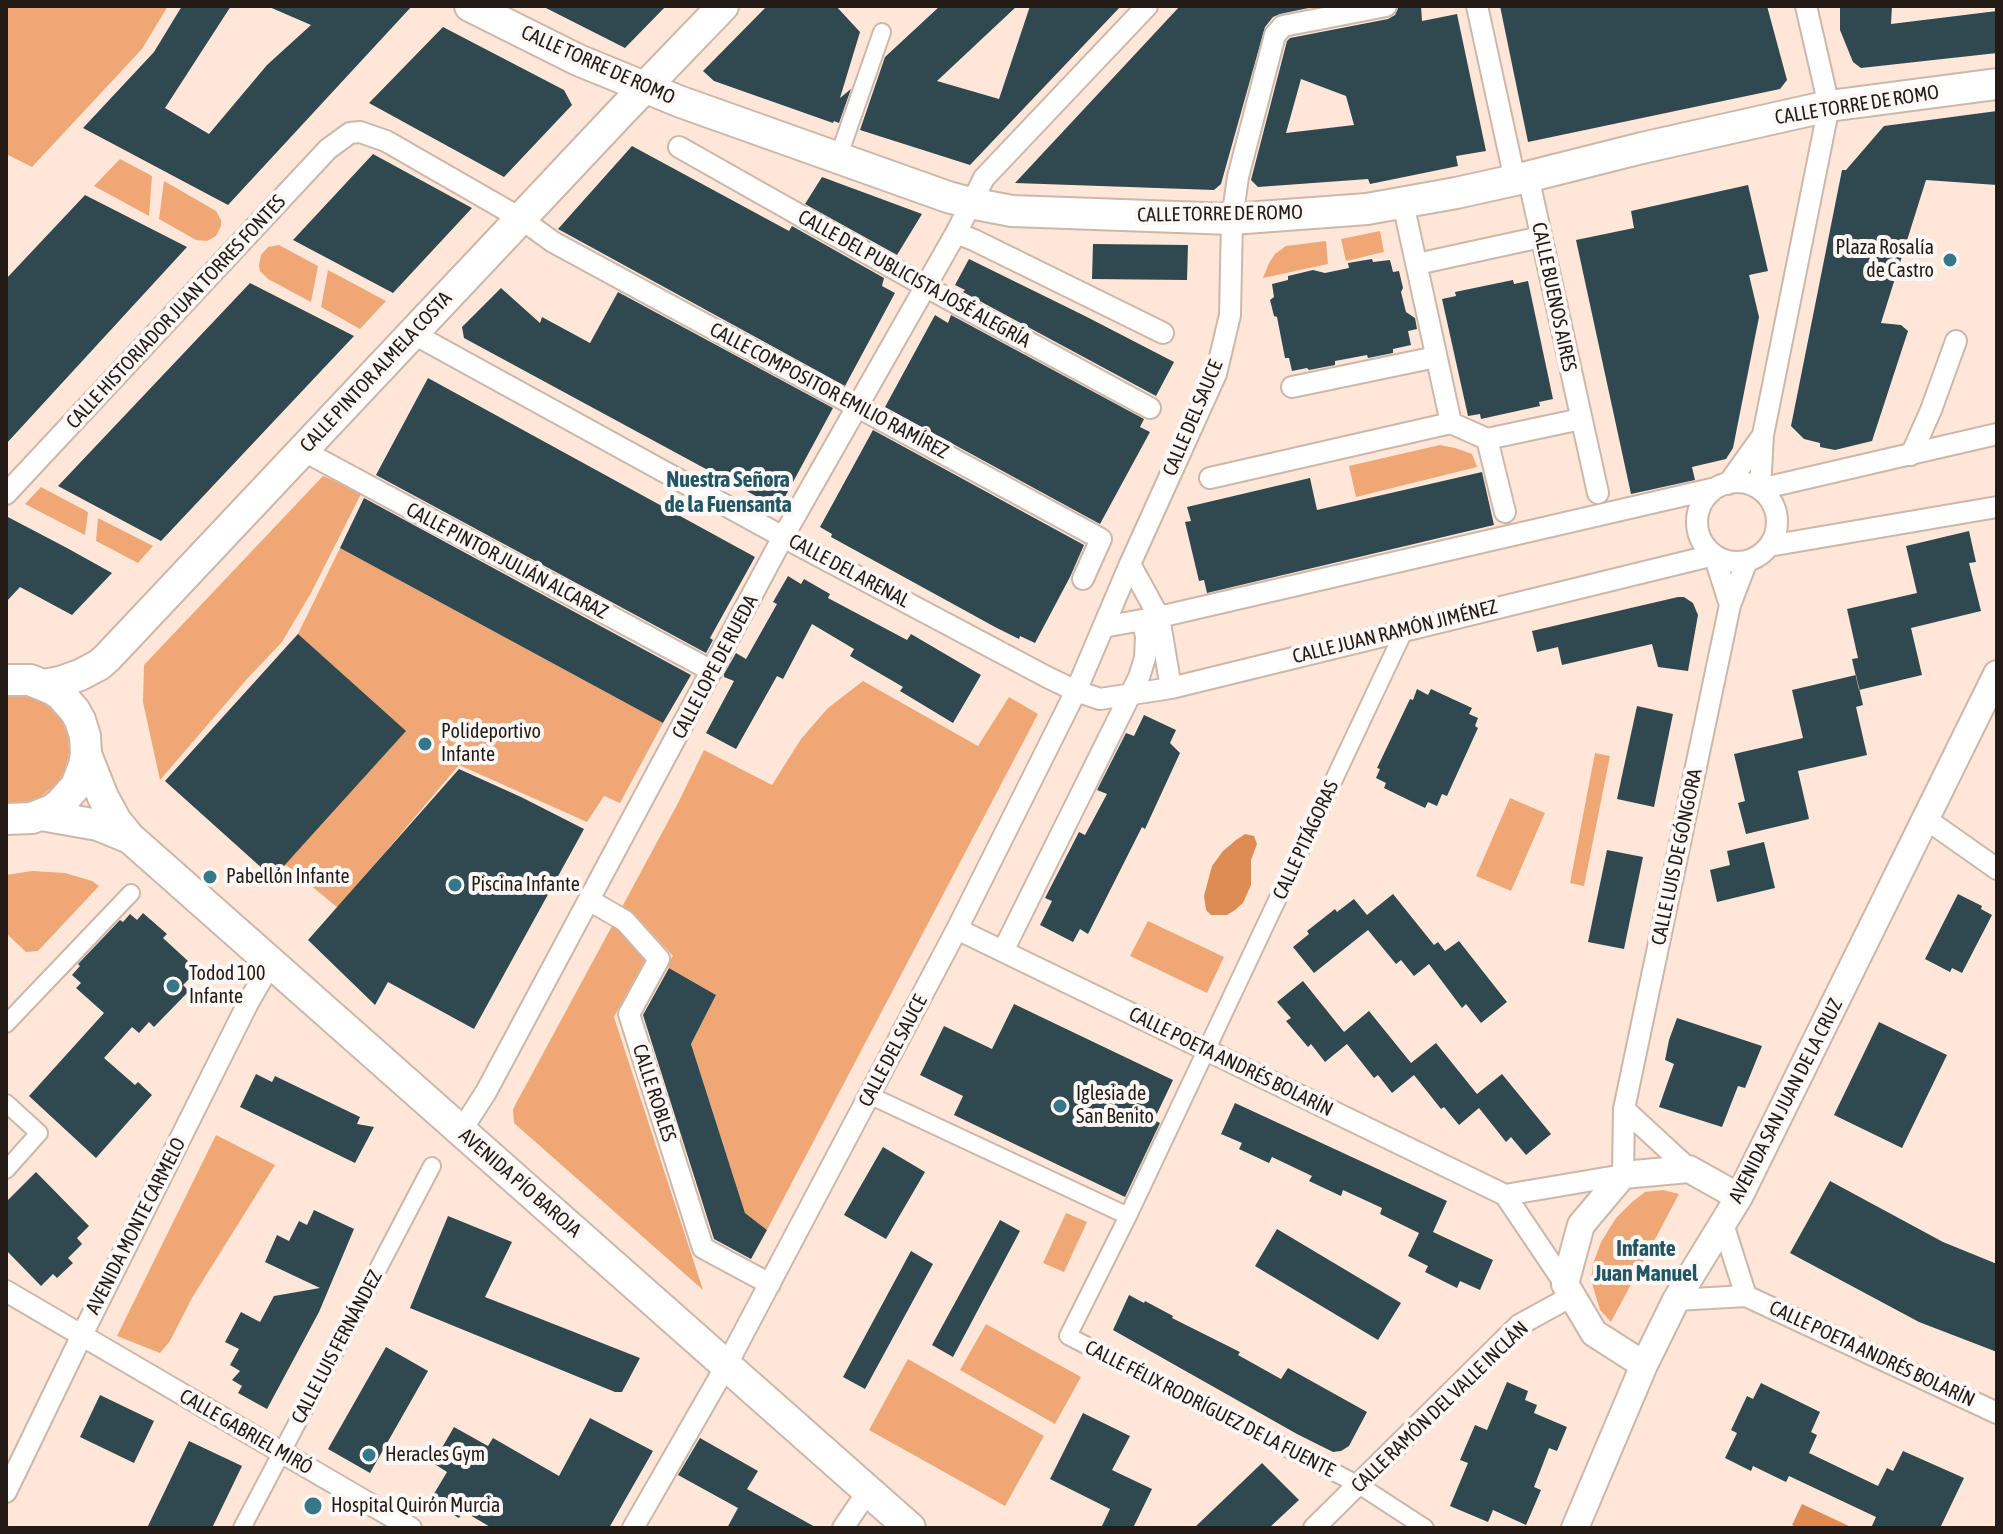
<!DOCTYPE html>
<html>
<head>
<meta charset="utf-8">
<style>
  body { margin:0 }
  #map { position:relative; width:2003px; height:1534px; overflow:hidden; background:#fee7d9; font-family:"Asap Condensed",sans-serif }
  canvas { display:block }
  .frame { position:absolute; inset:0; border:8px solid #231b16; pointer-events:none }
</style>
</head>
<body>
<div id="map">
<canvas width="2003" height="1534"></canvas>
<div class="frame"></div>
</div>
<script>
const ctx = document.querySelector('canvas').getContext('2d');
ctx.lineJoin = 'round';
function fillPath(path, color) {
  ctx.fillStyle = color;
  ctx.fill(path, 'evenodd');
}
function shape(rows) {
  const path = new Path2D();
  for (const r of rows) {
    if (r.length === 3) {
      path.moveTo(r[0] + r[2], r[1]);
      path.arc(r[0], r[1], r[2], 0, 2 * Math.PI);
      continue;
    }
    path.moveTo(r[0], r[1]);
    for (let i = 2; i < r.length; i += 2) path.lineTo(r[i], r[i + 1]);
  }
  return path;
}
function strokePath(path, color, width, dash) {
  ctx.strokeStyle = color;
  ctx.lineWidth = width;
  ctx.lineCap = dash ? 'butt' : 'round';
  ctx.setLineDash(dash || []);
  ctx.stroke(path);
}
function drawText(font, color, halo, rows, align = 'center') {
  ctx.font = font + ' "Asap Condensed",sans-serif';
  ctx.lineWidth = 8;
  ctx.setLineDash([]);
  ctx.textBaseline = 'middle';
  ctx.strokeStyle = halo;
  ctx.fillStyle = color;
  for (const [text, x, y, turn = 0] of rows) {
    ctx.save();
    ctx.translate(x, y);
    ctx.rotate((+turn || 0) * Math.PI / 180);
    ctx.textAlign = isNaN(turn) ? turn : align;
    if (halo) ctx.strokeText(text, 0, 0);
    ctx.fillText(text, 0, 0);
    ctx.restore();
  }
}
fillPath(shape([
  [6,6,168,6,142,49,32,167,6,154],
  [120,159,152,176,149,216,94,186],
  [164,181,216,211,221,220,221,226,216,236,207,241,196,240,159,219],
  [1380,231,1384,252,1346,261,1341,239],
  [1326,241,1328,264,1263,278,1269,263,1275,254,1286,246],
  [279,245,318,266,311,302,268,279,260,271,259,266,261,255,268,247],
  [328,270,386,301,360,329,321,307],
  [1440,445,1455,448,1472,454,1477,467,1356,497,1349,466],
  [323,476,362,492,311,593,282,642,247,679,160,780,143,702,144,665],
  [41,487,88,512,85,535,25,504],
  [98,518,153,546,138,563,96,541],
  [340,548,663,723,620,803,604,796,587,822,459,765,338,908,286,865,273,878,165,781,298,634],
  [863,681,978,746,1009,697,1038,714,767,1230,745,1213,691,1044,716,995,666,966,673,956,633,913,622,907,678,803,704,750,772,785,801,739,828,708],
  [15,693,33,696,49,705,61,719,68,735,69,753,65,771,55,786,40,797,23,803,6,803,6,695],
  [1595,753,1610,756,1584,886,1570,883],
  [1510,798,1545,813,1511,891,1476,876],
  [32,871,65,873,92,881,99,886,38,951,26,952,6,933,6,875],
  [1148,921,1224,957,1207,993,1130,956],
  [612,926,622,933,646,958,614,1017,703,1290,514,1123,513,1109],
  [216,1135,275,1165,192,1298,170,1341,160,1353,117,1336],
  [1663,1190,1679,1194,1611,1322,1600,1310,1591,1280,1593,1264,1601,1242,1616,1218,1632,1202,1645,1192],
  [1066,1213,1087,1222,1064,1272,1043,1263],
  [986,1324,1081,1377,1055,1424,960,1370],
  [908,1359,1044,1436,1005,1506,869,1430]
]), '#efa776');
fillPath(shape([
  [1245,834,1254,836,1257,844,1251,860,1251,885,1243,903,1235,910,1227,915,1211,915,1206,910,1204,896,1212,866,1223,851,1236,840],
  [1802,1504,1851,1527,1799,1528,1792,1525]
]), '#dd8d53');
fillPath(shape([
  [182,6,231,6,165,108,209,134,267,65,311,25,267,6,412,6,228,205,83,128,154,52],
  [542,6,666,6,625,48],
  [767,6,836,6,860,32,840,98,851,89,839,123,834,121,833,123,714,81,703,71],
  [940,6,1017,6,937,81,999,99,1030,6,1121,6,970,165,860,130,885,57],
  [1180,6,1318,6,1280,14,1273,17,1265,27,1221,184,1214,190,1015,183],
  [1399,6,1421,6,1422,21,1457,14,1486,151,1456,156,1458,166,1370,184,1368,179,1258,187,1251,180,1287,41,1290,38,1388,19,1395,15],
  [1301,79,1346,96,1354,125,1286,133],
  [1500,6,1767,6,1787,80,1780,89,1528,142],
  [1840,6,1892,6,1891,24,1997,11,1997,53,1861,68,1853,62,1840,30],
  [443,27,564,90,572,105,504,177,369,103],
  [1997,111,1997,185,1926,180,1881,323,1901,325,1908,331,1872,441,1835,450,1820,447,1820,443,1804,439,1791,426,1842,170,1846,170,1884,126],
  [632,146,789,231,792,226,884,278,882,286,895,293,845,386,558,229],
  [373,154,472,208,393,293,293,240],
  [822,177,922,214,897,255,805,204],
  [1748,185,1768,271,1749,275,1759,317,1733,448,1726,459,1692,467,1695,480,1631,494,1576,240,1634,228,1631,211],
  [85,195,187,247,6,444,6,279],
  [1093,244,1188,245,1187,280,1092,279],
  [969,259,1085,316,1174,362,1156,396,963,292,965,290,955,285],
  [1372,259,1373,262,1390,260,1393,272,1399,271,1403,288,1401,292,1406,312,1415,318,1417,329,1408,331,1411,345,1393,349,1393,353,1368,358,1367,355,1335,361,1335,365,1309,370,1307,368,1292,371,1289,358,1285,358,1277,317,1274,316,1270,300,1274,297,1272,284,1288,280,1288,276,1313,270,1325,273,1349,268,1348,263],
  [1513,280,1514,284,1528,281,1553,399,1539,402,1540,406,1481,419,1480,414,1468,416,1442,299,1456,296,1455,292],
  [250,283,354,336,161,541,58,486],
  [501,288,540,323,542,317,590,343,618,292,833,408,780,506,767,498,765,501,464,338,462,327],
  [935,315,948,323,951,315,1144,419,1140,427,1150,432,1100,524,885,407],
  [428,378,755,557,710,638,713,640,706,653,376,475],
  [873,430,1084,545,1070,577,1035,643,1020,636,1019,639,995,627,831,537,832,534,820,527],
  [1482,472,1494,525,1207,593,1204,580,1199,581,1185,522,1191,521,1187,507,1310,478,1317,510],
  [364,498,691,675,663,723,340,548],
  [6,516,67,548,112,573,72,615,20,587,6,602],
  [1969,531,1976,562,1969,563,1981,611,1911,628,1922,675,1859,690,1852,659,1858,658,1847,609,1917,593,1906,546],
  [788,576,801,584,804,579,830,594,828,598,907,640,911,634,981,675,953,723,900,691,903,687,850,656,854,649,812,624,783,679,777,676,736,749,706,733,734,681,724,677,724,674,736,653,746,659,777,604,773,602],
  [1678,597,1684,597,1693,603,1698,615,1688,671,1658,667,1652,644,1562,665,1558,647,1537,652,1532,631],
  [298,634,406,731,273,878,165,781],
  [1856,675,1863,705,1856,707,1867,755,1798,771,1809,819,1746,834,1738,803,1745,801,1734,754,1803,738,1792,690],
  [1417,689,1428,695,1431,689,1472,708,1469,714,1478,718,1475,726,1478,728,1447,796,1442,794,1437,806,1428,802,1425,808,1384,788,1386,783,1376,778,1380,769,1377,768,1410,699,1413,700],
  [1637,706,1673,714,1654,807,1617,799],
  [1144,715,1176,730,1170,743,1180,753,1145,829,1142,827,1088,934,1080,929,1073,942,1040,925,1052,901,1045,898,1079,832,1085,835,1107,794,1097,790,1126,733,1134,736],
  [459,769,521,797,584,829,474,1029,388,982,375,1005,308,940],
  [1764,842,1775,888,1717,902,1710,870,1730,865,1727,851],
  [1607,850,1643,857,1624,949,1588,942],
  [1393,894,1434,945,1438,942,1445,951,1459,941,1507,1002,1481,1023,1466,1004,1462,1008,1429,964,1414,976,1401,960,1396,964,1368,930,1314,973,1293,947,1309,934,1307,931,1335,909,1337,912,1354,899,1367,915],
  [1958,894,1982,906,1981,909,1992,915,1962,973,1952,968,1950,972,1925,959],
  [143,913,167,934,163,938,188,961,185,967,193,975,183,985,189,991,154,1027,149,1022,139,1033,132,1027,104,1058,135,1085,138,1082,152,1095,96,1158,29,1096,104,1013,76,988,81,983,72,975,80,966,78,964,120,920,123,922,130,914,137,920],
  [669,968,716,995,691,1044,745,1213,767,1230,751,1259,714,1239,643,1015],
  [1303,981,1344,1032,1369,1011,1411,1063,1436,1043,1477,1094,1502,1074,1551,1134,1526,1155,1511,1137,1506,1142,1479,1108,1459,1125,1444,1107,1441,1109,1414,1075,1392,1093,1378,1075,1374,1078,1347,1044,1325,1062,1311,1044,1308,1047,1286,1021,1291,1018,1277,1002],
  [1014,1004,1173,1080,1154,1120,1160,1123,1125,1197,954,1115,963,1096,920,1075,944,1026,992,1049],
  [1677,1018,1762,1046,1745,1088,1738,1086,1722,1127,1659,1107,1674,1064,1665,1060,1669,1040],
  [1879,1022,1947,1055,1902,1148,1834,1115],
  [256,1074,272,1082,275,1076,360,1117,357,1124,374,1127,355,1163,240,1107],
  [1235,1103,1447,1201,1433,1232,1493,1260,1480,1290,1460,1281,1457,1288,1425,1272,1428,1266,1408,1256,1419,1233,1380,1214,1382,1208,1343,1190,1341,1196,1309,1181,1312,1176,1272,1157,1269,1163,1239,1149,1242,1143,1221,1134],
  [883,1147,925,1172,886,1239,844,1215],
  [36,1172,89,1226,77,1238,82,1244,68,1258,73,1263,57,1278,53,1274,41,1286,6,1250,6,1202],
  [1830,1181,1943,1242,1997,1264,1997,1352,1919,1322,1790,1253],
  [314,1210,354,1229,319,1312,267,1409,238,1393,242,1386,232,1380,240,1371,230,1365,239,1349,225,1342,241,1312,260,1322,274,1296,320,1288,265,1262,277,1235,289,1241,299,1221,307,1225],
  [448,1216,512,1242,485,1297,640,1358,622,1392,615,1392,410,1308],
  [1000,1220,1020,1231,953,1357,932,1345],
  [1277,1229,1401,1303,1378,1340,1255,1266],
  [911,1251,933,1264,865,1389,843,1377],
  [1129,1295,1144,1303,1145,1301,1173,1316,1172,1318,1240,1352,1238,1355,1281,1379,1288,1368,1367,1412,1349,1446,1341,1451,1333,1452,1297,1434,1113,1330],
  [386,1347,428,1371,370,1473,328,1449],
  [1507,1382,1528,1391,1525,1400,1537,1405,1534,1413,1567,1427,1557,1451,1549,1448,1534,1487,1541,1490,1526,1525,1493,1510,1488,1522,1450,1506,1468,1463,1460,1460,1475,1425,1487,1430],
  [1761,1383,1820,1412,1811,1432,1817,1435,1809,1453,1878,1486,1887,1468,1893,1471,1903,1451,1964,1478,1940,1528,1871,1528,1876,1517,1789,1476,1786,1482,1753,1466,1751,1471,1725,1458,1737,1433,1731,1430,1747,1396,1753,1399],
  [100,1395,154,1421,134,1463,80,1437],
  [1083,1413,1130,1436,1112,1470,1152,1489,1133,1528,1101,1528,1110,1509,1050,1479],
  [590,1418,653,1451,609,1528,492,1528,463,1511,459,1518,429,1502,447,1472,433,1463,454,1427,488,1446,493,1438,559,1476],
  [700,1438,758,1471,747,1489,817,1528,727,1528,738,1508,678,1475],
  [189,1441,242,1466,212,1528,147,1528],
  [1262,1463,1299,1500,1269,1528,1194,1528]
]), '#30484f');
const pedestrian = shape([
  [838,158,882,32],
  [6,1024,131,893],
  [869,1095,1128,1216,1068,1336,1359,1485,1425,1528],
  [6,1103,39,1133,6,1170],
  [1128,1216,1405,629],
  [242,1528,432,1166]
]);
const minor = shape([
  [1477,6,1515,180],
  [679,147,941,295,1150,408],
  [1528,176,1598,493],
  [1403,203,1451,423,1487,439],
  [956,233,974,240,1163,333],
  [1417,264,1541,237],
  [412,333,783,537,1047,677,1076,691,1100,699,1171,688,1714,555],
  [1292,387,1436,357],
  [1487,439,1581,419],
  [1487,439,1505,512],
  [302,450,712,671],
  [1911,455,1931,410,1956,341],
  [1210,478,1451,423],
  [1737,522,40],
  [1728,484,1763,435],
  [1760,489,1763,435,1829,106,1806,6],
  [1760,489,1997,434],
  [6,494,328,149,350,133,360,132,386,141,520,218,553,242,1101,539,1083,579],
  [1769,546,1997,507],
  [1714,555,1730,605],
  [1130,564,1159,617,1171,688],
  [1103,627,1159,617,1716,488],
  [1926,819,1997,869],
  [589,900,625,921,659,959,629,1014,703,1248,770,1284],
  [957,929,1505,1195,1565,1284],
  [1003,951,1139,677,1145,658,1146,636,1142,620],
  [1624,1109,1689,1169],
  [461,1131,486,1092,783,537,956,233,984,178,1147,6],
  [1505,1195,1623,1175,1624,1109,1730,605,1747,561],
  [1723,1224,1746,1296],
  [6,1291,411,1528],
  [1676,1300,1746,1296,1997,1413],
  [6,1492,82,1335,248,1003,271,963],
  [633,1528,726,1366,957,929,1076,691,1130,564,1216,374,1230,315,1232,219,1238,177,1275,35,1283,26,1386,6],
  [843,1528,868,1491],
  [1314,1528,1519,1325,1572,1296]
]);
const tertiary = shape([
  [1644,1365,1594,1333,1565,1284,1581,1225,1623,1175,1689,1169,1739,1197],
  [1575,1528,1644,1365,1676,1300,1739,1197,1997,674]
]);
const secondary = shape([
  [470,6,578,60,681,102,948,197,970,203,1012,211,1232,219,1367,209,1456,193,1515,180,1642,148,1829,106,1997,84],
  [6,680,30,680,52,689,61,695,75,711,80,720,85,736,86,754,84,765,76,786,61,803,52,810,32,818,6,819],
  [43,685,60,682,80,675,99,665,107,658,622,111,723,6],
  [86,754,103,797,116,821,130,838,910,1528],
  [41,815,98,825,130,838]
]);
strokePath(pedestrian, '#ccb7a9', 20);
strokePath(minor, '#ccb7a9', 24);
strokePath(tertiary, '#ccb7a9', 30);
strokePath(secondary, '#ccb7a9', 34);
strokePath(pedestrian, '#fff', 16);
strokePath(minor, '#fff', 20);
strokePath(tertiary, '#fff', 26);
strokePath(secondary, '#fff', 30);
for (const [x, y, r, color] of [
  [1950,260,8,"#357889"],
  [425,744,8,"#357889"],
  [210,877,8,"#357889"],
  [455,885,8,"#357889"],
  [173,986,8,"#357889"],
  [1060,1106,8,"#357889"],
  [369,1455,8,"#357889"],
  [313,1506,10,"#357889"]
]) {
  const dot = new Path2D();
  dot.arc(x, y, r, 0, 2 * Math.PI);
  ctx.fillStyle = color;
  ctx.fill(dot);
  strokePath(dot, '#fdf8f5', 3);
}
drawText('20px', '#231b16', '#fdf8f5', [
  ["CALLE TORRE DE ROMO",598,65,24],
  ["CALLE TORRE DE ROMO",1857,105,-9],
  ["CALLE TORRE DE ROMO",1220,214,-1],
  ["CALLE DEL PUBLICISTA JOSÉ ALEGRÍA",914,279,29],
  ["CALLE BUENOS AIRES",1554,297,78],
  ["CALLE HISTORIADOR JUAN TORRES FONTES",176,312,-47],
  ["CALLE PINTOR ALMELA COSTA",376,372,-47],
  ["CALLE COMPOSITOR EMILIO RAMÍREZ",829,391,28],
  ["CALLE DEL SAUCE",1193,418,-67],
  ["CALLE PINTOR JULIÁN ALCARAZ",507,561,28],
  ["CALLE DEL ARENAL",849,571,28],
  ["CALLE JUAN RAMÓN JIMÉNEZ",1395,632,-14],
  ["CALLE LOPE DE RUEDA",715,667,-62],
  ["CALLE PITÁGORAS",1306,840,-65],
  ["CALLE LUIS DE GÓNGORA",1677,857,-78],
  ["CALLE DEL SAUCE",893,1051,-62],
  ["CALLE POETA ANDRÉS BOLARÍN",1231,1062,26],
  ["CALLE ROBLES",654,1093,72],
  ["AVENIDA SAN JUAN DE LA CRUZ",1786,1101,-63],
  ["AVENIDA PÍO BAROJA",520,1183,41],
  ["AVENIDA MONTE CARMELO",136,1226,-63],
  ["CALLE LUIS FERNÁNDEZ",337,1347,-62],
  ["CALLE POETA ANDRÉS BOLARÍN",1872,1354,25],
  ["CALLE RAMÓN DEL VALLE INCLÁN",1440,1407,-44],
  ["CALLE FÉLIX RODRÍGUEZ DE LA FUENTE",1210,1409,27],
  ["CALLE GABRIEL MIRÓ",246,1432,30]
]);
drawText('20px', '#231b16', '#fdf8f5', [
  ["Plaza Rosalía",1934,248,"right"],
  ["de Castro",1934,271,"right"],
  ["Polideportivo",441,732],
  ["Infante",441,755],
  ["Pabellón Infante",226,877],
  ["Piscina Infante",471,885],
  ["Todod 100",189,974],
  ["Infante",189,997],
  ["Iglesia de",1076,1094],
  ["San Benito",1076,1117],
  ["Heracles Gym",385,1455],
  ["Hospital Quirón Murcia",331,1506]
], 'left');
drawText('bold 22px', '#215764', '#fdf8f5', [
  ["Nuestra Señora",728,480],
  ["de la Fuensanta",728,505],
  ["Infante",1646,1249],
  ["Juan Manuel",1646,1274]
]);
</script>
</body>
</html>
